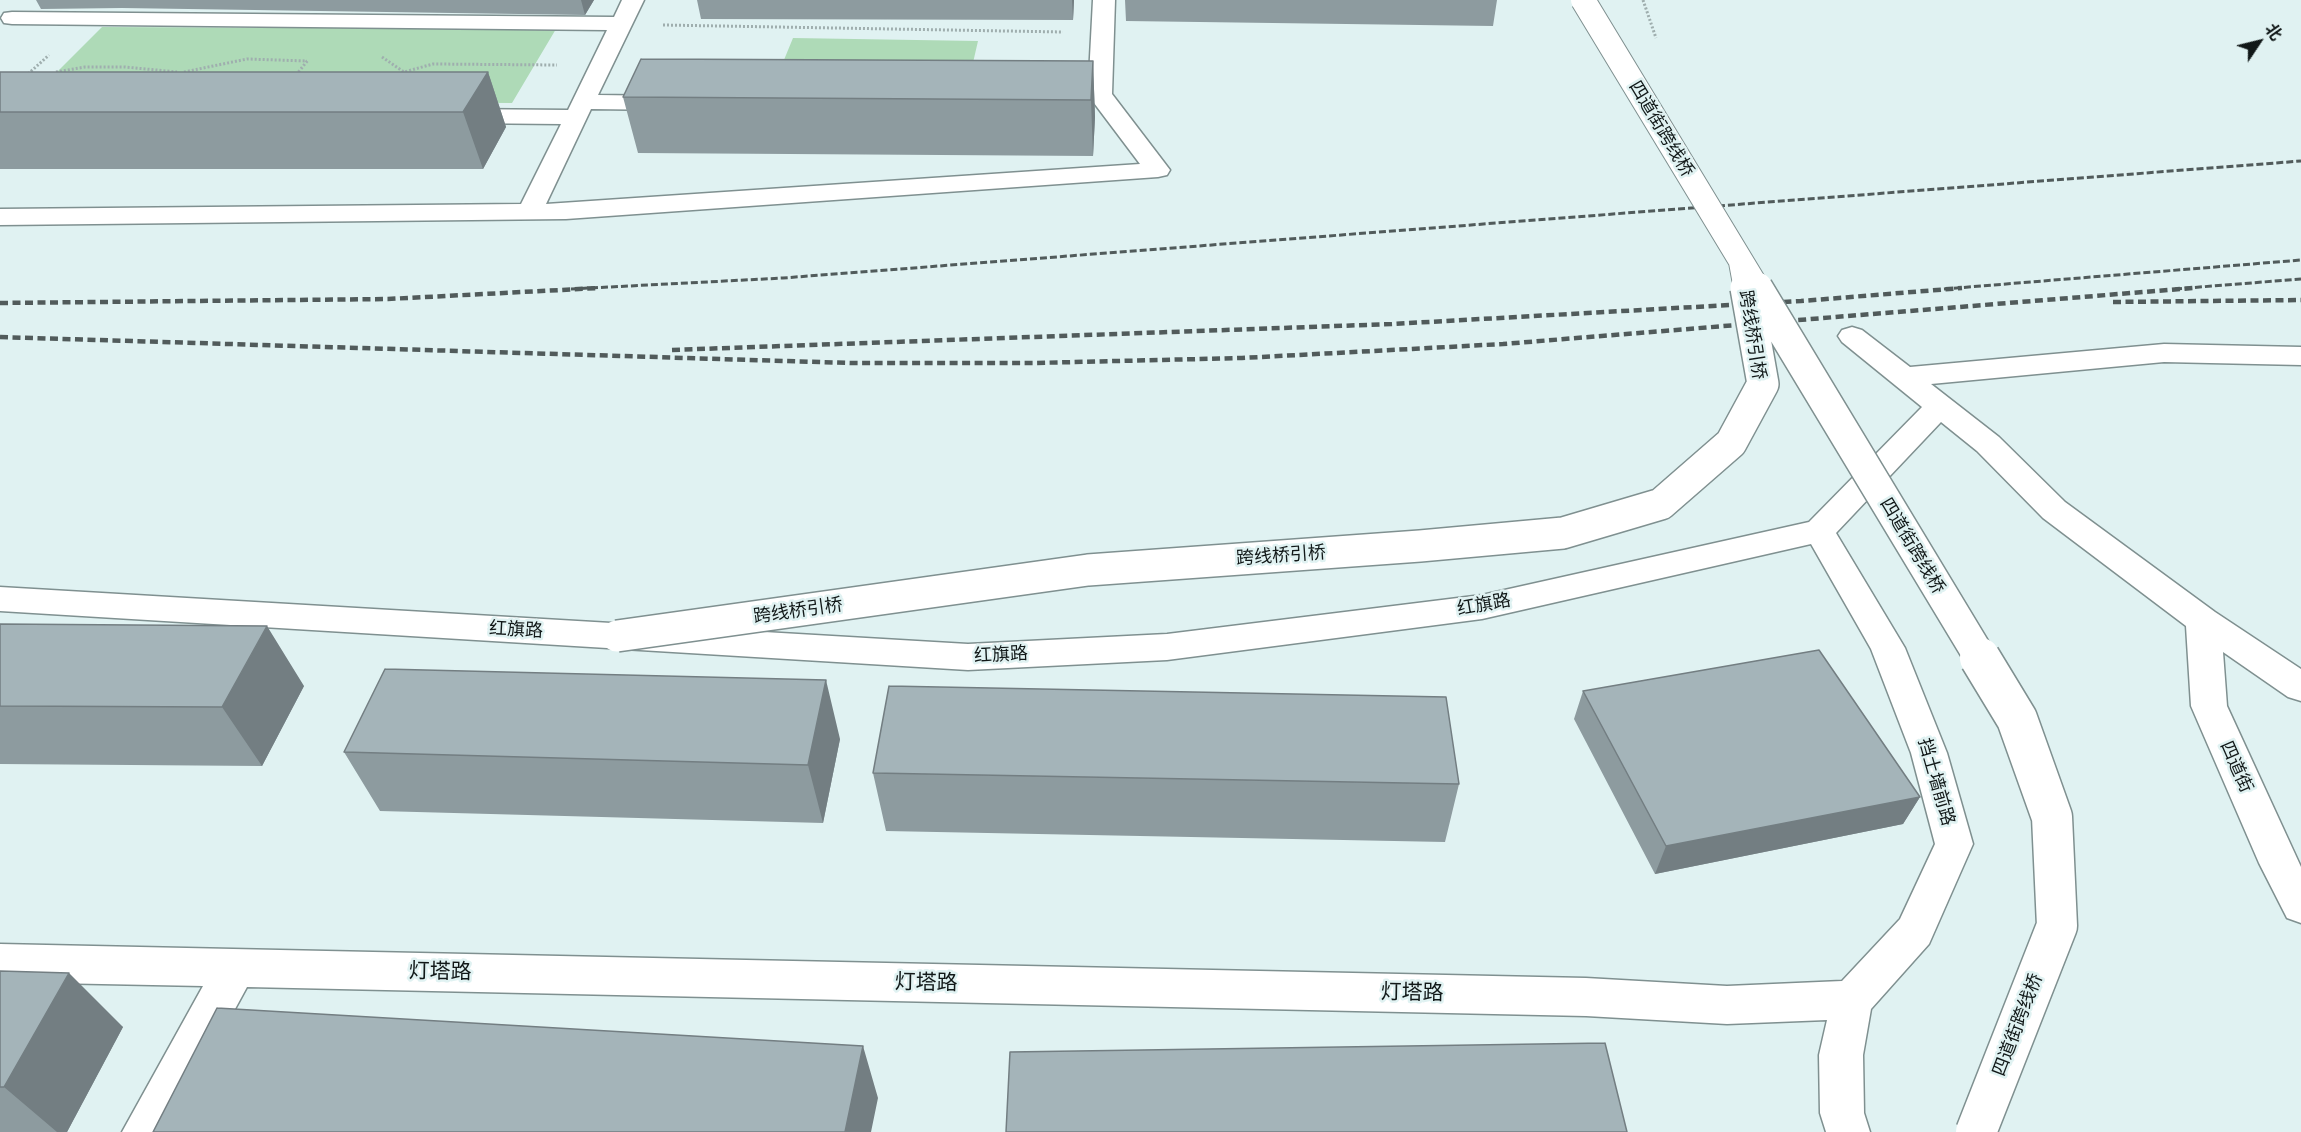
<!DOCTYPE html>
<html>
<head>
<meta charset="utf-8">
<style>
  body { margin:0 }
  #map { position:relative; width:2301px; height:1132px; overflow:hidden; background:#e0f2f2; font-family:"IBM Plex Sans","Noto Sans SC",sans-serif }
  canvas { display:block }
  .north { position:absolute; left:2229px; top:12px; width:60px; height:60px; -webkit-text-stroke:4px #e0f2f2; paint-order:stroke; rotate:55deg; font-size:16px; font-weight:700; line-height:24px; text-align:center; color:#111818 }
  .north::after { content:''; display:block; margin:auto; width:21px; height:27px; background:#111818; clip-path:polygon(50% 0,100% 100%,50% 72%,0 100%) }
</style>
</head>
<body>
<div id="map">
<canvas width="2301" height="1132"></canvas>
<div class="north">北</div>
</div>
<script>
const ctx = document.querySelector('canvas').getContext('2d');
ctx.lineJoin = 'round';
function fillPath(path, color) {
  ctx.fillStyle = color;
  ctx.fill(path, 'evenodd');
}
function shape(rows) {
  const path = new Path2D();
  for (const r of rows) {
    path.moveTo(r[0], r[1]);
    for (let i = 2; i < r.length; i += 2) path.lineTo(r[i], r[i + 1]);
  }
  return path;
}
function strokePath(path, color, width, dash) {
  ctx.strokeStyle = color;
  ctx.lineWidth = width;
  ctx.lineCap = dash ? 'butt' : 'round';
  ctx.setLineDash(dash || []);
  ctx.stroke(path);
}
function drawText(font, color, halo, rows, align = 'center') {
  ctx.font = font + ' "IBM Plex Sans","Noto Sans SC",sans-serif';
  ctx.lineWidth = 5;
  ctx.setLineDash([]);
  ctx.textBaseline = 'middle';
  ctx.strokeStyle = halo;
  ctx.fillStyle = color;
  for (const [text, x, y, turn = 0] of rows) {
    ctx.save();
    ctx.translate(x, y);
    ctx.rotate((+turn || 0) * Math.PI / 180);
    ctx.textAlign = isNaN(turn) ? turn : align;
    if (halo) ctx.strokeText(text, 0, 0);
    ctx.fillText(text, 0, 0);
    ctx.restore();
  }
}
fillPath(shape([
  [102,27,556,29,512,103,28,101],
  [793,38,978,41,966,93,772,89]
]), '#aedab7');
const minor = shape([
  [622,0,644,0,598,95,669,96,677,98,681,103,677,108,669,110,591,109,546,204,1140,164,1088,95,1093,0,1115,0,1112,94,1170,170,1167,175,1158,177,566,219,0,225,0,209,521,204,561,124,458,123,450,121,446,116,450,111,458,109,568,110,607,30,12,24,4,23,1,18,4,13,12,12,614,17,622,0],
  [1852,327,1862,330,1910,367,2164,344,2301,347,2301,365,2164,362,1931,384,1999,437,2065,502,2215,612,2301,669,2301,701,2288,697,2223,652,2227,706,2301,867,2301,923,2287,918,2259,863,2191,706,2186,626,2043,518,1977,451,1941,422,1836,533,1905,648,1947,753,1973,844,1929,944,1871,1009,1863,1055,1864,1113,1870,1132,1826,1132,1820,1113,1819,1055,1827,1020,1727,1024,1586,1016,247,987,168,1132,122,1132,203,986,0,982,0,944,1586,978,1727,986,1842,981,1900,919,1935,844,1911,753,1871,649,1811,544,1482,619,1167,660,968,670,0,611,0,587,968,644,1167,634,1482,595,1809,522,1922,407,1842,342,1838,336,1842,330,1852,327]
]);
strokePath(minor, '#7f9090', 3);
strokePath(shape([
  [1643,0,1656,38],
  [663,25,1063,32],
  [382,57,404,72,433,64,557,65],
  [56,72,85,67,125,67,177,72],
  [184,72,247,59,307,61],
  [28,74,49,55],
  [296,75,308,60]
]), '#9faeae', 3, [2, 2]);
fillPath(minor, '#fff');
strokePath(shape([
  [571,289,783,278,2301,161],
  [1944,289,2301,260],
  [2175,289,2301,279]
]), '#515b5b', 3, [7, 3]);
strokePath(shape([
  [2113,302,2301,300],
  [0,303,388,299,599,288],
  [0,337,850,363,1034,363,1242,358,1503,344,2193,288],
  [672,350,1392,324,1801,301,1962,288]
]), '#515b5b', 4.5, [8, 4.5]);
const minorBridgeFar2 = shape([
  [1583,0,1758,289],
  [1741,262,1746,289]
]);
const minorBridgeFar1 = shape([
  [1757,288,1981,659],
  [617,636,1088,570,1420,546,1563,533,1661,504,1731,443,1763,384,1746,288]
]);
const minorBridge = shape([
  [1976,1132,2057,926,2052,817,2017,719,1980,658]
]);
strokePath(minorBridgeFar2, '#7f9090', 26, []);
strokePath(minorBridgeFar1, '#7f9090', 34, []);
strokePath(minorBridge, '#7f9090', 43, []);
strokePath(minorBridgeFar2, '#fff', 24);
strokePath(minorBridgeFar1, '#fff', 31);
strokePath(minorBridge, '#fff', 40);
fillPath(shape([
  [36,0,594,0,585,15,122,8,41,9],
  [697,0,1074,0,1073,20,701,19],
  [1125,0,1497,0,1493,26,1126,21],
  [1093,61,1095,117,1093,156,638,153,623,97],
  [0,72,488,72,506,127,483,169,0,169],
  [0,624,304,686,262,766,0,764],
  [1583,691,1920,797,1903,824,1655,874,1574,719],
  [840,739,823,823,380,811,344,752],
  [873,773,1459,784,1445,842,886,831],
  [0,971,123,1027,67,1132,0,1132]
]), '#8d9b9f');
fillPath(shape([
  [581,0,594,0,585,15],
  [1072,0,1074,0,1073,20],
  [1093,61,1095,117,1093,156,1091,100],
  [488,72,506,127,483,169,463,112],
  [267,626,304,686,262,766,222,707],
  [826,680,840,739,823,823,808,765],
  [1920,797,1903,824,1655,874,1666,846],
  [69,973,123,1027,67,1132,57,1132,4,1087],
  [863,1046,878,1098,871,1132,845,1132]
]), '#737e82');
const building = shape([
  [641,59,1093,61,1091,100,623,97,641,59],
  [0,72,488,72,463,112,0,112,0,72],
  [0,624,267,626,222,707,0,706,0,624],
  [1819,650,1920,797,1666,846,1583,691,1819,650],
  [385,669,826,680,808,765,344,752,385,669],
  [889,686,1446,697,1459,784,873,773,889,686],
  [0,971,69,973,4,1087,0,1087,0,971],
  [217,1008,863,1046,845,1132,153,1132,217,1008],
  [1605,1043,1627,1132,1006,1132,1010,1052,1605,1043]
]);
fillPath(building, '#a4b4b9');
strokePath(building, '#737e82', 1.5);
drawText('18px', '#111818', '#e0f2f2', [
  ["四道街跨线桥",1661,129,59],
  ["跨线桥引桥",1752,335,81],
  ["四道街跨线桥",1912,546,59],
  ["跨线桥引桥",1281,556,-4],
  ["红旗路",1484,605,-10],
  ["跨线桥引桥",798,611,-8],
  ["红旗路",516,630,3],
  ["红旗路",1001,655,-3],
  ["四道街",2236,767,66],
  ["挡土墙前路",1936,782,74],
  ["四道街跨线桥",2018,1025,-69]
]);
drawText('21px', '#111818', '#e0f2f2', [
  ["灯塔路",440,972,1],
  ["灯塔路",926,983,1],
  ["灯塔路",1412,993,1]
]);
</script>
</body>
</html>
